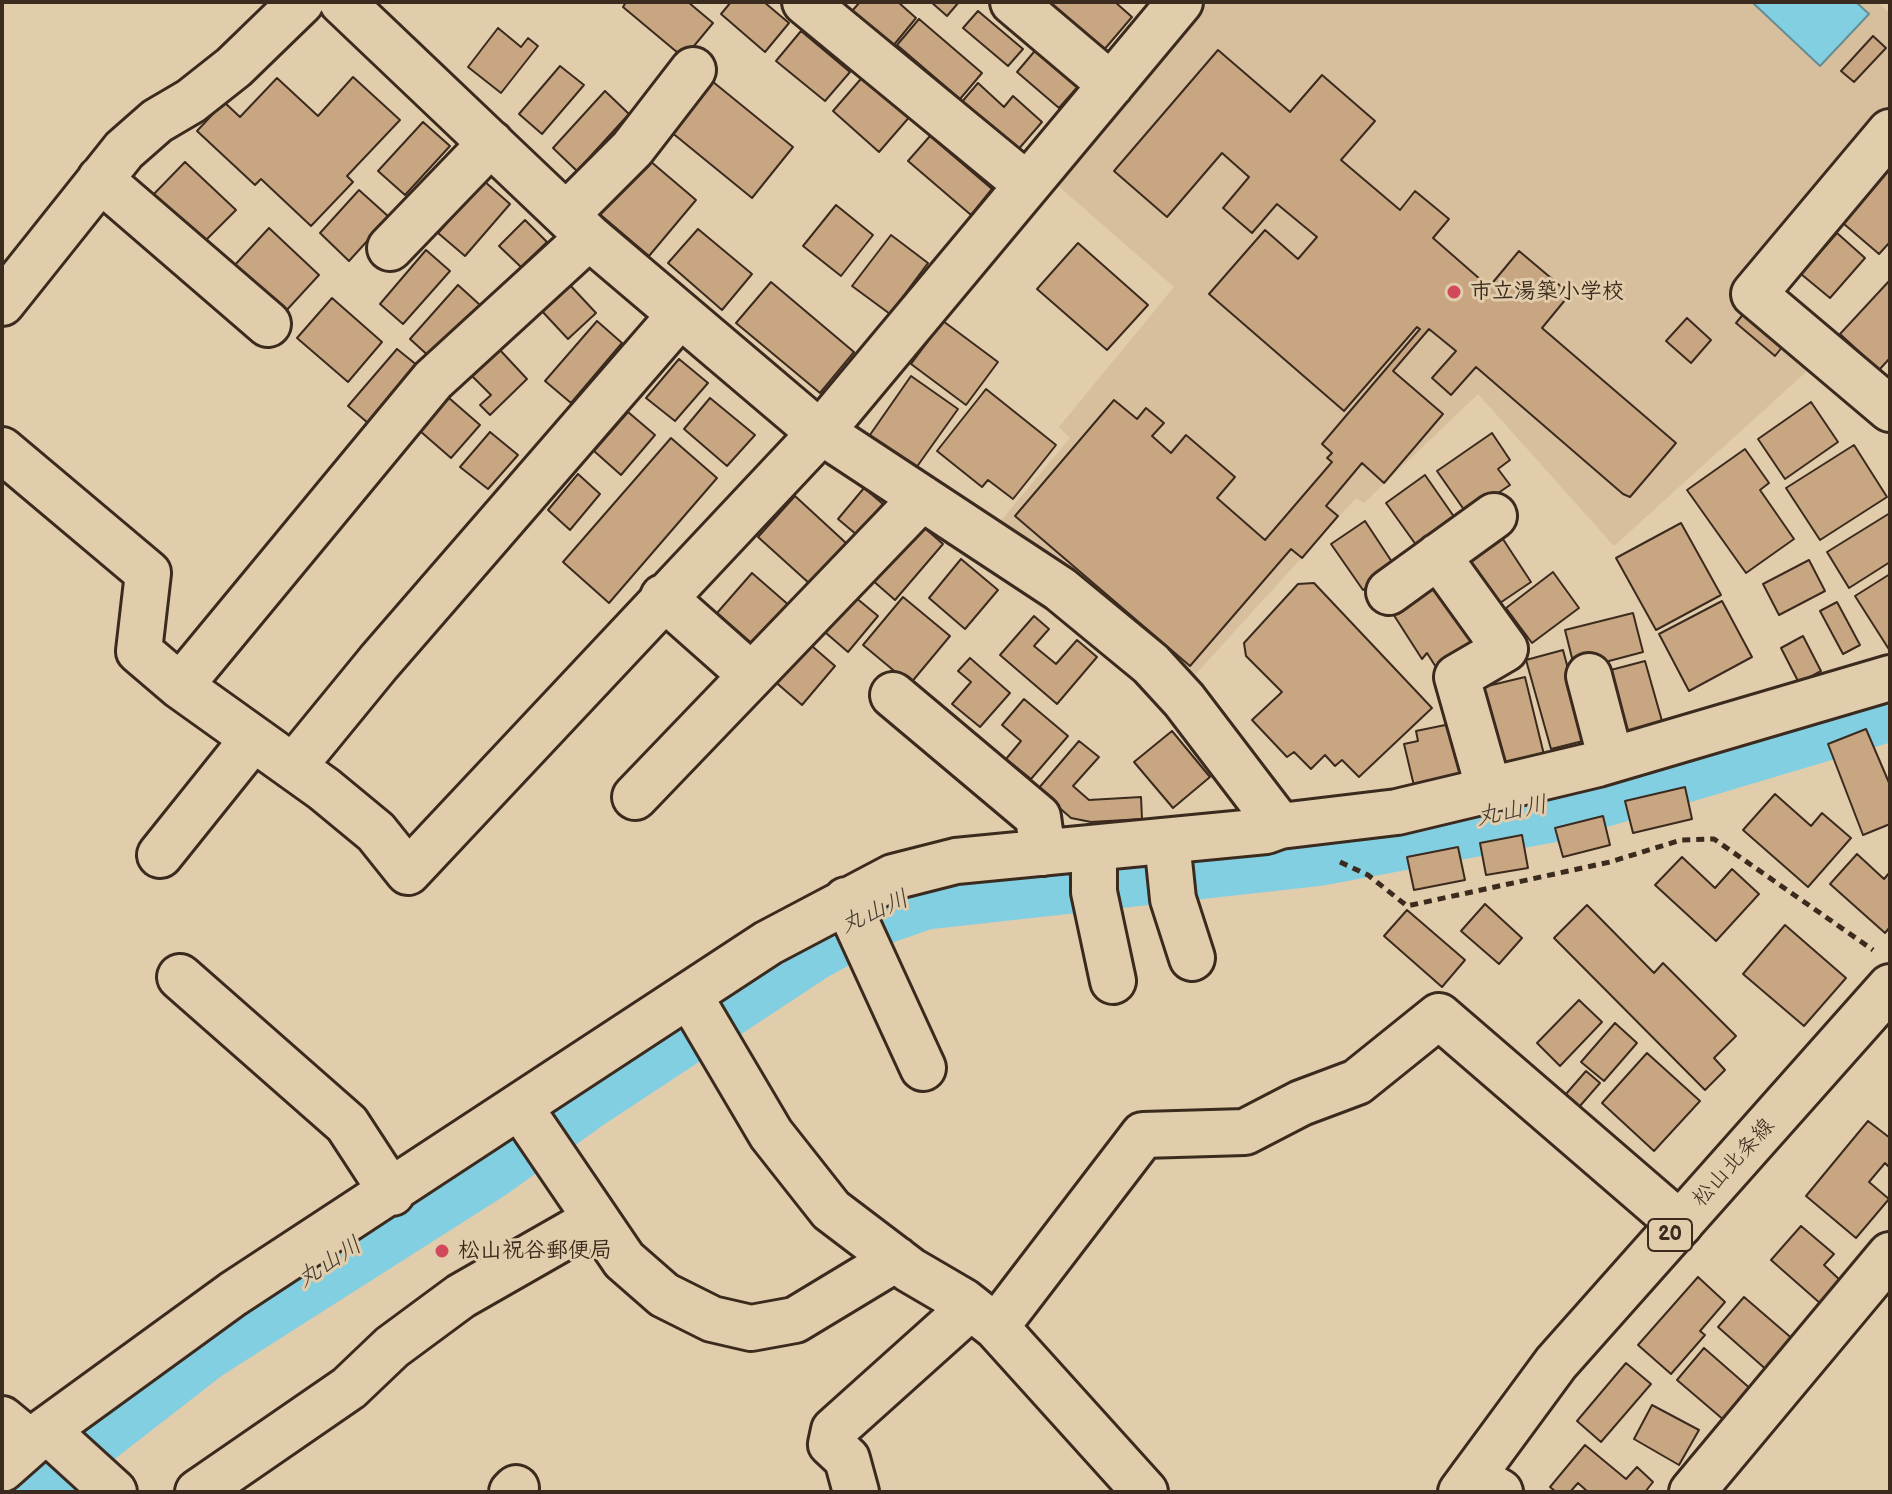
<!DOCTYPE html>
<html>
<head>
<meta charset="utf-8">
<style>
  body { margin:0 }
  #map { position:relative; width:1892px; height:1494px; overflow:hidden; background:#e1cdab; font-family:"Balsamiq Sans",sans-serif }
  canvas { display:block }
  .frame { position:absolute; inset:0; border:4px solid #3b2a1e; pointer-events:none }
</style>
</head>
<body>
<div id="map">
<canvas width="1892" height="1494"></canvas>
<div class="frame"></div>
</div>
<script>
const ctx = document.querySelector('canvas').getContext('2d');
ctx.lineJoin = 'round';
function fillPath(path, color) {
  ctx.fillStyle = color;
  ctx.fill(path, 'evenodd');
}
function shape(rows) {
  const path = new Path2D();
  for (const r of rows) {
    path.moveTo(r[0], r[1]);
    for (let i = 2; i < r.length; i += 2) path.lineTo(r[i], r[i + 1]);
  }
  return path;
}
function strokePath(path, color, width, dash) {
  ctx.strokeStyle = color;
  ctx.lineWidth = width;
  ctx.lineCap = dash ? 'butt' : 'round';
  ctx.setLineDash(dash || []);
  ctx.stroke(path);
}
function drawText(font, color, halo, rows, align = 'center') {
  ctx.font = font + ' "Balsamiq Sans","Klee One",sans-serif';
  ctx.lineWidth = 6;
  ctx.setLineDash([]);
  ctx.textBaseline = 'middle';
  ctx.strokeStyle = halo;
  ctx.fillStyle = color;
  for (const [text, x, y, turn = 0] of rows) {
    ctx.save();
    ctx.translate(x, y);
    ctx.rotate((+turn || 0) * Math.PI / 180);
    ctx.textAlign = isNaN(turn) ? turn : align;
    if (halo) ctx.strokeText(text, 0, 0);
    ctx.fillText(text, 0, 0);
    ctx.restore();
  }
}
fillPath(shape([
  [1194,2,1877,2,1890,14,1890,123,1741,294,1816,363,1614,546,1478,394,1364,503,1356,498,1194,676,994,529,1070,438,1059,427,1174,287,1048,177]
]), '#d7be9c');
const water = shape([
  [1752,2,1856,2,1869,14,1820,66,1752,2]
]);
fillPath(water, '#82cfe2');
strokePath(water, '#668d94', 2);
strokePath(shape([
  [12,1492,201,1345,487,1163,586,1092,809,945,871,911,922,893,1318,849,1548,806,1890,704]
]), '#82cfe2', 74);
const building = shape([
  [626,2,688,2,713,23,684,58,623,7,626,2],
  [731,2,764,2,789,23,765,52,721,14,731,2],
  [860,2,898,2,916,18,893,46,852,11,860,2],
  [931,2,959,2,947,16,931,2],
  [1046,2,1115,2,1132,17,1103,51,1046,2],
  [978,11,1023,49,1008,66,963,28,978,11],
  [919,19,982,73,960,99,897,45,919,19],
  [498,28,521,47,528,38,538,46,501,93,468,67,498,28],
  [801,31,850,72,825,101,776,61,801,31],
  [1873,36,1886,48,1854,82,1841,71,1873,36],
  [1039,46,1081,83,1059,108,1017,72,1039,46],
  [1218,50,1290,112,1322,75,1375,121,1341,160,1400,210,1415,191,1449,219,1433,238,1489,287,1519,251,1570,294,1542,328,1676,443,1630,497,1623,494,1476,367,1451,395,1432,378,1456,351,1429,329,1393,371,1443,414,1384,483,1362,463,1326,506,1338,516,1302,558,1291,549,1190,666,1015,516,1114,400,1137,419,1146,408,1164,423,1152,436,1171,453,1186,435,1235,477,1217,498,1265,540,1332,462,1327,458,1332,453,1322,444,1420,329,1417,327,1344,411,1209,294,1265,230,1298,259,1317,237,1277,204,1252,233,1223,208,1249,177,1222,153,1167,217,1114,171,1218,50],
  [560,66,584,85,542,134,519,114,560,66],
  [866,73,912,114,879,152,833,111,866,73],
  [353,77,400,120,347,176,353,182,311,226,261,179,255,185,197,131,224,102,240,117,277,78,318,116,353,77],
  [707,77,793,147,752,198,665,127,707,77],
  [978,83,1004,107,1013,96,1042,122,1016,152,961,103,978,83],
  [605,91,629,114,577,171,553,148,605,91],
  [423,122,450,146,405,195,378,171,423,122],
  [930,136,992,189,971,215,908,161,930,136],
  [643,155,696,200,649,256,596,211,643,155],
  [1890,157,1890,242,1879,254,1837,218,1890,157],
  [185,162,236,210,201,245,151,197,185,162],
  [484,181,510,204,465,256,438,233,484,181],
  [359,190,389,217,349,261,320,233,359,190],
  [836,205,873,235,841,276,803,246,836,205],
  [525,220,547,242,521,267,499,246,525,220],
  [269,228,319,275,284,313,233,267,269,228],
  [698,229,752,274,722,310,668,263,698,229],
  [1837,233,1865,258,1830,298,1801,274,1837,233],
  [891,235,928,263,890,314,852,286,891,235],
  [1078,243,1148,305,1107,350,1037,289,1078,243],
  [426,250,450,271,403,324,380,304,426,250],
  [1890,280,1890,358,1879,370,1840,334,1890,280],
  [771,282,854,352,820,393,736,323,771,282],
  [568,283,596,313,568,339,540,309,568,283],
  [458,285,480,305,432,359,410,339,458,285],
  [332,298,382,342,348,382,297,338,332,298],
  [1749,307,1787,341,1775,356,1736,323,1749,307],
  [1687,318,1711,340,1691,363,1666,341,1687,318],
  [597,321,622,343,571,403,545,381,597,321],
  [943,321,998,362,966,405,911,364,943,321],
  [397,349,418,366,368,423,348,406,397,349],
  [499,349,527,379,490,415,480,405,491,395,471,375,499,349],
  [679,359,708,383,675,421,646,398,679,359],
  [911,376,958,409,911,475,865,442,911,376],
  [986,389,1056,445,1013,499,988,480,982,487,937,451,986,389],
  [449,398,480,425,451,458,420,431,449,398],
  [710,398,755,435,727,466,684,429,710,398],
  [1811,402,1838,442,1785,479,1758,439,1811,402],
  [628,412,655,435,621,475,594,451,628,412],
  [490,432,518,455,488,489,460,467,490,432],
  [1492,433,1510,460,1498,469,1510,485,1467,514,1437,471,1492,433],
  [671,438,717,478,609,603,563,562,671,438],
  [1854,445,1887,497,1820,540,1786,488,1854,445],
  [1745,449,1769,483,1760,490,1794,539,1746,573,1687,490,1745,449],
  [578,474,600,494,570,530,548,510,578,474],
  [1425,475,1457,521,1419,549,1386,503,1425,475],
  [864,488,883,504,857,535,838,519,864,488],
  [795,496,846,543,810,584,758,537,795,496],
  [1890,513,1890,562,1849,588,1827,552,1890,513],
  [1365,521,1396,568,1363,590,1331,544,1365,521],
  [919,523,943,544,895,600,871,579,919,523],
  [1681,523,1721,595,1656,630,1616,558,1681,523],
  [1497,530,1531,582,1497,605,1463,553,1497,530],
  [961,559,998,590,965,629,929,598,961,559],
  [1809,560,1825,591,1779,615,1763,584,1809,560],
  [1553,572,1579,608,1532,643,1506,608,1553,572],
  [752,573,791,607,756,647,717,613,752,573],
  [1438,574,1485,647,1441,675,1427,653,1422,659,1388,606,1438,574],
  [1890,574,1890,651,1855,596,1890,574],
  [1314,583,1432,708,1359,777,1342,760,1335,766,1325,755,1311,769,1294,752,1287,757,1252,720,1282,692,1246,656,1244,643,1298,584,1314,583],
  [849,592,878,616,848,652,819,627,849,592],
  [903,597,950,636,910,684,863,645,903,597],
  [1722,601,1752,657,1689,691,1659,634,1722,601],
  [1837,602,1860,645,1843,654,1820,611,1837,602],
  [1633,613,1643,652,1575,670,1565,630,1633,613],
  [1034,616,1049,629,1034,646,1056,664,1077,640,1097,657,1057,704,1000,655,1034,616],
  [1803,636,1821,671,1799,683,1781,648,1803,636],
  [805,640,835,666,802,705,772,679,805,640],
  [1563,650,1587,740,1551,749,1526,660,1563,650],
  [970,658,1010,693,980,727,952,704,971,682,958,671,970,658],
  [1645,661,1664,728,1626,739,1607,671,1645,661],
  [1525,677,1546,763,1497,775,1475,689,1525,677],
  [1024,699,1068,736,1031,779,1006,759,1021,741,1002,725,1024,699],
  [1460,722,1472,779,1415,790,1404,744,1418,741,1416,731,1460,722],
  [1866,729,1890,785,1890,824,1863,835,1828,744,1866,729],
  [1172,731,1210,777,1173,808,1134,762,1172,731],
  [1079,741,1099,757,1073,786,1089,800,1141,797,1142,819,1091,822,1071,818,1038,789,1079,741],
  [1685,787,1692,819,1633,833,1625,801,1685,787],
  [1775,794,1811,826,1822,813,1851,838,1808,887,1743,830,1775,794],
  [1603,816,1610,845,1563,857,1555,828,1603,816],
  [1522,835,1528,868,1486,875,1480,843,1522,835],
  [1458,847,1465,880,1414,890,1407,857,1458,847],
  [1857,854,1884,879,1890,872,1890,927,1885,933,1830,884,1857,854],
  [1682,857,1715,888,1732,869,1759,894,1716,941,1655,885,1682,857],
  [1485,904,1522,938,1499,964,1461,931,1485,904],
  [1587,905,1654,973,1663,963,1736,1036,1714,1058,1725,1070,1705,1090,1554,938,1587,905],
  [1407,910,1465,960,1442,987,1384,936,1407,910],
  [1785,925,1846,978,1804,1026,1743,974,1785,925],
  [1579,1000,1602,1022,1560,1066,1537,1043,1579,1000],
  [1615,1023,1637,1043,1604,1081,1581,1062,1615,1023],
  [1647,1053,1700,1101,1654,1151,1602,1103,1647,1053],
  [1586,1071,1600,1083,1573,1114,1559,1102,1586,1071],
  [1868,1121,1890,1138,1890,1168,1885,1163,1869,1182,1889,1199,1856,1238,1806,1196,1868,1121],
  [1801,1226,1834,1254,1824,1265,1841,1281,1821,1304,1771,1260,1801,1226],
  [1698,1277,1725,1302,1700,1331,1705,1335,1671,1374,1638,1345,1698,1277],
  [1744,1297,1795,1341,1769,1372,1718,1327,1744,1297],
  [1704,1348,1752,1390,1725,1421,1677,1380,1704,1348],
  [1626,1363,1651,1384,1601,1442,1577,1421,1626,1363],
  [1652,1405,1699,1430,1679,1465,1634,1439,1652,1405],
  [1585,1445,1626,1479,1637,1467,1653,1482,1645,1492,1588,1492,1578,1483,1570,1492,1556,1492,1550,1487,1585,1445]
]);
fillPath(building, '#c9a682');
strokePath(building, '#3b2a1e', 2);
const minor = shape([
  [342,2,589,237,808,423,1060,589,1151,664,1184,700,1280,826],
  [805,2,1027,185],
  [1013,2,1111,85],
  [1890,132,1754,294,1890,409],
  [100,179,268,324],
  [566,215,632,149,693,70],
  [390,248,491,143],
  [2,303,124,150,157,121,191,101,234,67,301,2],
  [2,450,148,573,139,651,180,686,324,789,376,832,408,872,822,431,1180,2],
  [1438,556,1505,649,1457,677,1489,790],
  [1389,592,1494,516],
  [663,597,751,675],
  [1589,676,1611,760],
  [180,686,433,380,589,237],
  [893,695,1038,817,1043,853],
  [293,767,379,662,680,315],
  [635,797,922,498],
  [1167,841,1173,899,1192,958],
  [1094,849,1094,892,1113,981],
  [160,855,253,739],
  [846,900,923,1068],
  [180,977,347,1124,392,1193],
  [689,995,771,1134,831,1210,910,1270,963,1301,996,1327,1145,1492],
  [520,1107,624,1260,664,1295,712,1319,751,1328,795,1320,896,1259],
  [996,1327,1143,1135,1245,1132,1301,1103,1357,1082,1439,1016,1680,1224],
  [2,1419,30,1442],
  [46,1430,114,1492],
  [2,1469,46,1430,233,1294,768,943,893,877,956,861,1266,831,1280,826,1397,812,1598,764,1890,678],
  [1473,1476,1500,1492],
  [198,1492,349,1388,392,1347,461,1296,594,1220],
  [512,1492,516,1488],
  [856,1492,847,1459,831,1444,834,1430,971,1307],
  [1692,1492,1890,1255]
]);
const major = shape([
  [1461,1492,1556,1363,1890,987]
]);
strokePath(minor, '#3b2a1e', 50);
strokePath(major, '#3b2a1e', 50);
strokePath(shape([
  [1340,862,1368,875,1407,906,1610,862,1681,840,1714,839,1873,950]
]), '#3b2a1e', 5, [8, 6]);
strokePath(minor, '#e1cdab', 44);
strokePath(major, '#e1cdab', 44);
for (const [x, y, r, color] of [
  [1454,292,8,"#d1495b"],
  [442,1251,8,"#d1495b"]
]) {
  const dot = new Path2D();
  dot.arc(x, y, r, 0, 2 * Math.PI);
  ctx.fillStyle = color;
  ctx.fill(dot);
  strokePath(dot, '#e1cdab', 3);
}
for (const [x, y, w] of [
  [1670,1235,44]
]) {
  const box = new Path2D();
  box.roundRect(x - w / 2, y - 16, w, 32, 6);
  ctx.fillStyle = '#e1cdab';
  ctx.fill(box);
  strokePath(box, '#3b2a1e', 2);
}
drawText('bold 20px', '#3b2a1e', null, [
  ["20",1670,1235]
]);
drawText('bold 22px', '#3b2a1e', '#e1cdab', [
  ["市立湯築小学校",1470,292],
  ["松山祝谷郵便局",458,1251]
], 'left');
drawText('22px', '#3b2a1e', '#e1cdab', [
  ["松山北条線",1734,1163,-48]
]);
drawText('italic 24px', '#423a32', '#e1cdab', [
  ["丸山川",1512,812,-11],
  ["丸山川",875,913,-24],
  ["丸山川",330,1263,-33]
]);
</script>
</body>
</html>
